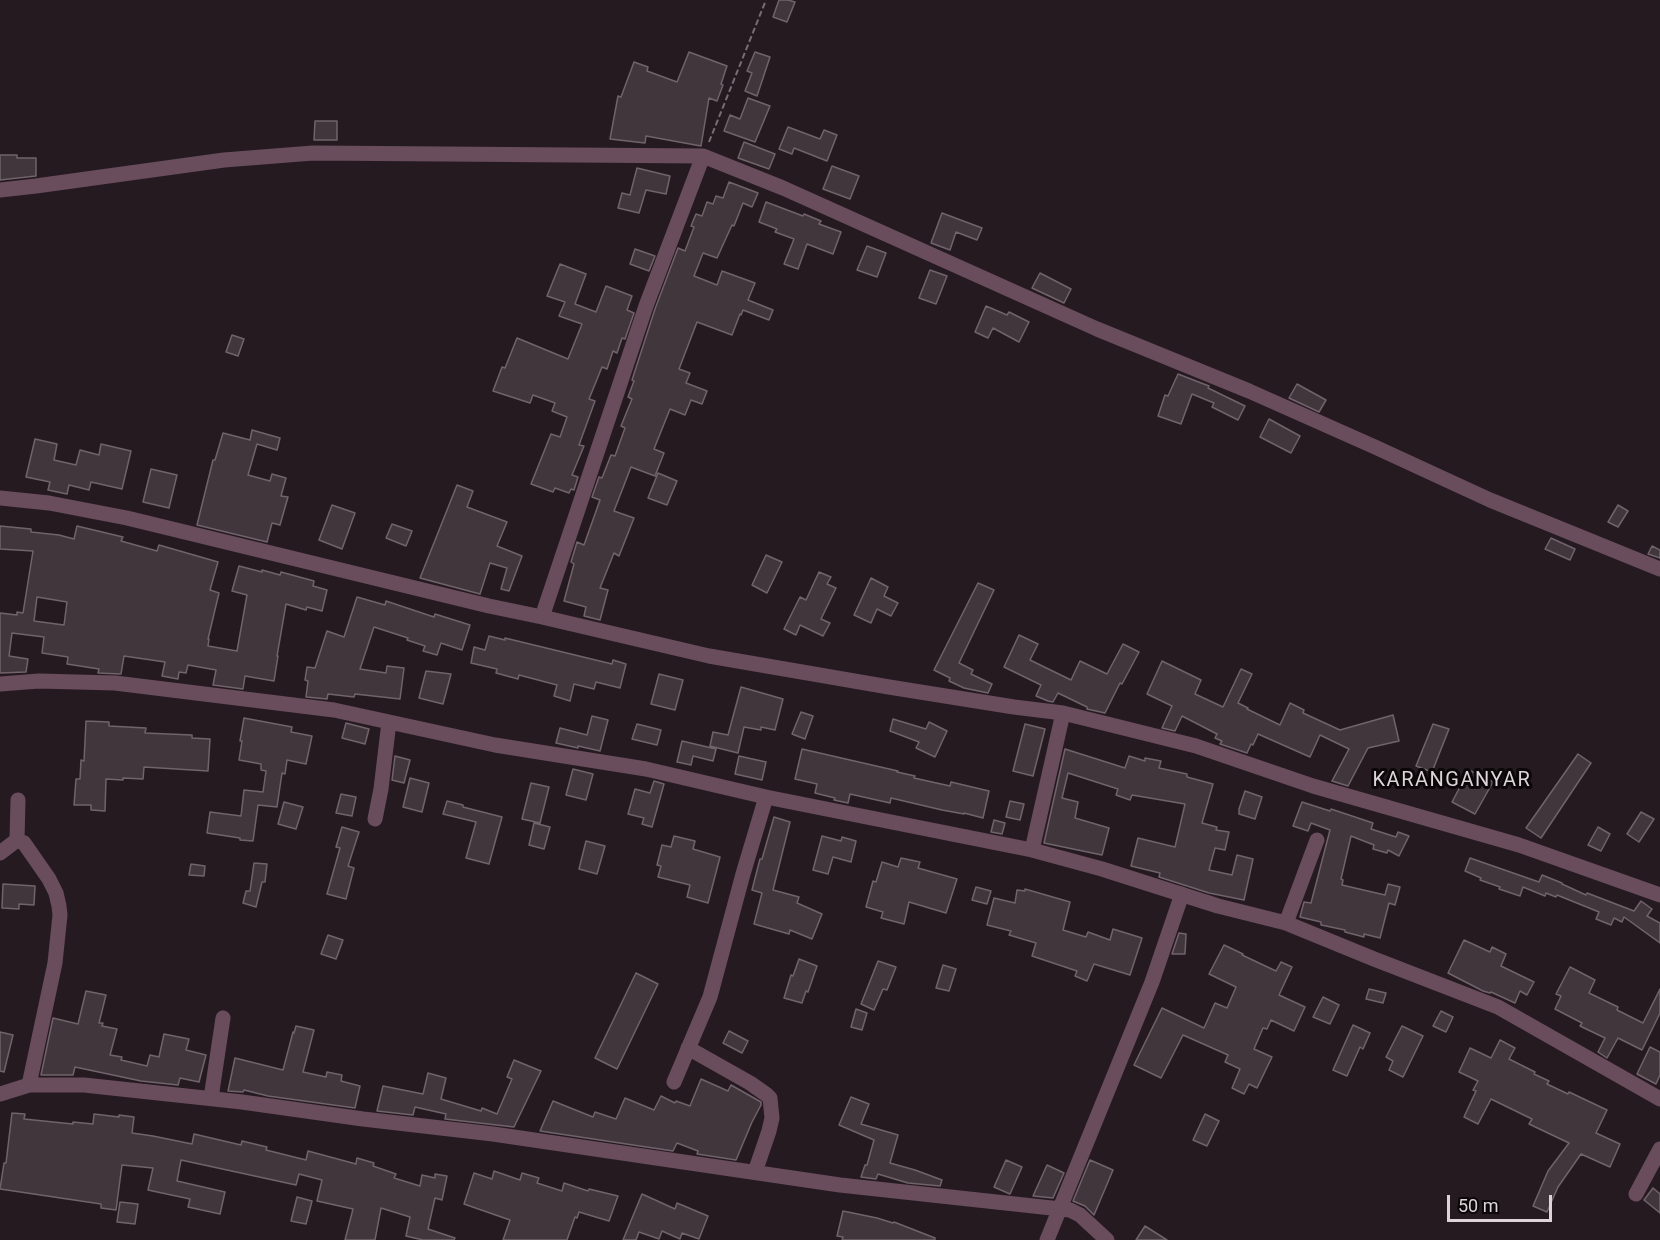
<!DOCTYPE html>
<html>
<head>
<meta charset="utf-8">
<style>
  body { margin:0 }
  #map { position:relative; width:1660px; height:1240px; overflow:hidden; background:#261a21; font-family:Roboto,sans-serif }
  canvas { display:block }
  .scale { position:absolute; left:1447px; top:1195px; width:105px; height:27px; box-sizing:border-box; border:3px solid #dcd4d8; border-top:0; padding-left:8px; font-size:18px; line-height:21px; white-space:nowrap; color:#dcd4d8; -webkit-text-stroke:4px #0b0709; paint-order:stroke }
</style>
</head>
<body>
<div id="map">
<canvas width="1660" height="1240"></canvas>
<div class="scale">50 m</div>
</div>
<script>
const ctx = document.querySelector('canvas').getContext('2d');
ctx.lineJoin = 'round';
function fillPath(path, color) {
  ctx.fillStyle = color;
  ctx.fill(path, 'evenodd');
}
function shape(rows) {
  const path = new Path2D();
  for (const r of rows) {
    path.moveTo(r[0], r[1]);
    for (let i = 2; i < r.length; i += 2) path.lineTo(r[i], r[i + 1]);
  }
  return path;
}
function strokePath(path, color, width, dash) {
  ctx.strokeStyle = color;
  ctx.lineWidth = width;
  ctx.lineCap = dash ? 'butt' : 'round';
  ctx.setLineDash(dash || []);
  ctx.stroke(path);
}
function drawText(font, color, halo, rows, align = 'center') {
  ctx.font = font + ' Roboto,sans-serif';
  ctx.lineWidth = 6;
  ctx.setLineDash([]);
  ctx.textBaseline = 'middle';
  ctx.strokeStyle = halo;
  ctx.fillStyle = color;
  for (const [text, x, y, turn = 0] of rows) {
    ctx.save();
    ctx.translate(x, y);
    ctx.rotate((+turn || 0) * Math.PI / 180);
    ctx.textAlign = isNaN(turn) ? turn : align;
    if (halo) ctx.strokeText(text, 0, 0);
    ctx.fillText(text, 0, 0);
    ctx.restore();
  }
}
const building = shape([
  [779,0,788,0,795,2,787,22,773,17,779,0],
  [689,52,727,66,721,84,723,85,717,101,709,98,701,146,646,136,645,143,610,139,618,96,621,97,634,62,648,67,647,71,677,82,689,52],
  [755,52,770,57,757,96,745,91,752,73,747,71,755,52],
  [748,98,770,106,755,142,724,131,730,115,740,119,748,98],
  [315,121,337,121,337,140,314,140,315,121],
  [788,127,820,139,824,130,837,135,827,161,794,148,792,154,779,149,788,127],
  [744,142,775,154,769,169,738,158,744,142],
  [0,155,17,155,17,158,36,158,36,176,0,180,0,155],
  [832,166,859,176,850,199,823,189,832,166],
  [637,168,670,176,666,194,646,190,639,213,618,208,622,193,630,195,637,168],
  [729,182,758,193,752,207,743,203,734,226,732,225,717,258,703,253,694,276,717,285,722,271,755,283,748,300,773,310,769,320,743,310,741,315,740,314,732,335,697,322,679,369,690,373,686,383,707,391,702,404,691,400,685,415,670,409,654,449,664,453,655,476,631,467,614,511,634,518,619,556,614,553,600,588,608,590,600,620,584,616,586,607,564,601,574,564,571,562,577,542,584,545,600,500,592,497,599,477,602,478,611,455,615,456,625,428,621,426,632,399,628,397,634,381,632,380,655,309,678,248,685,251,694,227,691,226,696,214,702,216,707,202,713,204,716,196,723,198,729,182],
  [766,202,803,216,804,214,821,221,819,224,841,232,833,254,807,244,798,269,784,264,794,239,775,232,777,229,759,222,766,202],
  [942,213,982,228,977,240,956,232,950,250,931,243,942,213],
  [867,246,886,253,877,277,857,270,867,246],
  [635,249,655,256,649,271,630,264,635,249],
  [560,264,586,274,575,304,596,312,606,286,632,296,627,310,634,313,625,339,622,338,617,353,613,351,607,369,602,367,589,399,595,401,579,445,584,446,572,475,578,477,574,490,571,489,569,493,555,488,553,492,531,484,551,434,560,437,567,417,552,411,555,403,533,395,530,403,493,391,502,367,505,368,517,338,568,359,582,324,559,316,565,302,547,296,560,264],
  [930,270,947,276,936,304,919,298,930,270],
  [1040,273,1071,289,1064,303,1032,288,1040,273],
  [986,306,1007,315,1009,312,1029,322,1019,342,993,328,988,338,975,332,986,306],
  [232,335,244,339,238,356,226,352,232,335],
  [1178,374,1209,386,1208,388,1245,406,1238,420,1212,407,1214,403,1192,394,1181,424,1158,416,1165,395,1168,396,1178,374],
  [1297,384,1326,400,1319,412,1289,398,1297,384],
  [1269,419,1300,436,1291,453,1260,437,1269,419],
  [252,430,280,438,277,450,257,444,248,475,270,481,272,474,286,478,281,496,288,497,280,525,272,523,267,542,197,525,213,460,215,460,223,433,250,440,252,430],
  [35,439,57,444,54,460,76,465,80,450,99,455,101,444,131,451,122,489,91,482,89,490,69,485,67,494,48,490,50,482,26,477,35,439],
  [151,469,177,475,169,508,143,502,151,469],
  [658,473,677,481,667,505,648,498,658,473],
  [457,485,473,491,467,507,507,522,497,546,522,556,509,591,501,589,507,568,490,563,480,594,420,578,457,485],
  [332,505,355,513,342,549,319,540,332,505],
  [1618,505,1628,511,1618,527,1608,522,1618,505],
  [392,524,412,531,406,546,386,538,392,524],
  [0,526,31,529,31,532,59,535,74,539,77,526,123,537,121,541,157,551,159,545,218,562,210,590,219,593,208,639,209,639,208,646,237,651,247,595,232,591,239,566,262,572,262,570,280,575,281,572,314,581,313,586,327,590,322,611,307,607,306,610,286,604,277,656,278,656,274,681,245,676,243,689,213,685,216,670,188,665,186,673,179,672,178,679,162,676,165,662,124,656,121,674,98,673,99,669,67,664,68,657,42,653,44,637,12,633,9,656,28,659,26,672,0,673,0,613,17,615,17,612,23,613,33,551,0,549,0,526],
  [37,597,67,602,64,625,34,621,37,597],
  [1551,538,1575,549,1570,560,1545,549,1551,538],
  [1652,546,1660,550,1660,558,1648,554,1652,546],
  [766,555,782,562,767,593,752,585,766,555],
  [819,572,831,577,827,584,836,588,821,619,830,623,823,636,800,625,796,635,784,629,800,597,806,600,819,572],
  [871,578,888,587,884,596,898,603,891,616,877,609,871,623,854,615,871,578],
  [978,583,994,590,959,663,973,670,971,674,992,684,988,693,964,688,949,681,950,678,934,670,978,583],
  [357,597,385,605,386,601,434,617,435,614,470,625,462,650,441,643,437,655,423,651,425,646,407,640,408,638,374,627,360,669,386,673,387,666,404,668,400,699,355,694,354,697,328,694,327,699,306,697,308,681,305,680,307,667,315,668,327,631,344,637,357,597],
  [1019,635,1038,644,1030,660,1071,680,1080,661,1107,674,1123,644,1139,652,1122,684,1120,683,1105,713,1087,709,1087,707,1058,693,1053,702,1048,701,1036,696,1041,685,1004,667,1019,635],
  [489,636,505,640,505,638,612,664,613,660,626,664,620,688,596,682,594,689,574,684,570,701,554,696,557,685,519,675,518,679,496,673,497,669,471,663,474,647,485,650,489,636],
  [1162,661,1201,680,1195,694,1223,707,1241,669,1252,674,1238,703,1248,708,1247,709,1280,725,1290,703,1304,710,1303,713,1340,730,1393,715,1399,741,1368,748,1348,786,1332,781,1349,749,1320,735,1310,757,1258,734,1253,745,1251,744,1247,753,1220,744,1222,741,1215,738,1217,734,1182,716,1175,731,1162,728,1172,706,1147,694,1162,661],
  [426,671,451,674,443,704,419,698,426,671],
  [659,674,683,680,675,710,651,704,659,674],
  [741,687,783,699,775,730,761,727,761,730,744,727,738,753,710,746,713,732,728,735,741,687],
  [801,712,813,716,805,739,792,734,801,712],
  [592,716,608,720,600,751,578,746,578,748,556,743,560,728,587,735,592,716],
  [244,718,292,727,291,732,312,736,306,764,287,760,285,774,282,773,277,807,258,805,253,841,240,840,240,838,207,833,210,812,241,816,244,790,263,792,266,771,261,770,261,764,239,760,242,741,240,741,244,718],
  [893,719,926,729,929,722,947,731,935,757,916,748,919,742,890,731,893,719],
  [86,721,109,722,109,726,146,728,145,733,192,735,192,738,210,739,208,771,144,767,143,779,123,778,123,780,106,779,105,811,91,810,91,805,74,805,76,779,80,779,81,760,84,761,86,721],
  [346,723,369,729,365,744,342,738,346,723],
  [637,724,661,730,657,745,632,739,637,724],
  [1025,724,1045,729,1033,776,1013,771,1025,724],
  [1433,724,1449,729,1432,772,1416,766,1433,724],
  [682,741,716,749,713,761,693,756,691,765,677,762,682,741],
  [802,749,898,771,897,772,915,776,914,778,950,786,951,782,989,791,983,818,964,813,964,814,942,810,891,798,890,803,850,794,848,803,834,800,835,798,815,793,817,784,795,779,802,749],
  [1065,749,1125,768,1129,756,1145,761,1145,758,1161,761,1159,768,1187,774,1187,777,1213,784,1202,823,1217,827,1216,830,1229,832,1225,850,1215,848,1209,870,1232,875,1237,855,1253,859,1244,900,1209,893,1159,877,1160,873,1131,866,1138,838,1175,847,1185,804,1132,795,1130,800,1116,795,1118,789,1068,773,1062,798,1078,802,1075,818,1109,828,1102,855,1044,843,1065,749],
  [1578,754,1591,763,1541,838,1526,828,1578,754],
  [395,756,410,760,404,783,392,780,395,756],
  [739,756,766,762,762,780,735,774,739,756],
  [573,769,593,774,586,800,566,795,573,769],
  [1469,770,1493,782,1475,814,1452,802,1469,770],
  [410,778,429,783,422,812,403,807,410,778],
  [654,781,664,784,652,827,642,824,644,818,628,814,635,789,650,793,654,781],
  [531,783,549,787,540,823,522,819,531,783],
  [1245,791,1262,797,1255,819,1239,814,1239,809,1245,791],
  [341,794,356,797,352,816,336,813,341,794],
  [447,801,463,805,463,807,502,817,489,864,466,858,476,822,443,814,447,801],
  [1010,801,1024,804,1020,820,1006,817,1010,801],
  [284,802,303,807,296,829,278,824,284,802],
  [1302,802,1330,811,1331,809,1373,823,1371,829,1396,837,1398,832,1409,836,1399,856,1388,850,1387,853,1373,849,1374,845,1351,836,1341,879,1343,880,1342,885,1385,895,1388,884,1400,887,1395,905,1389,903,1380,938,1364,934,1364,937,1345,932,1345,930,1321,925,1321,922,1300,917,1304,902,1311,903,1330,830,1311,823,1308,831,1293,826,1302,802],
  [1641,812,1654,819,1639,842,1627,834,1641,812],
  [774,817,790,822,773,890,799,897,797,903,822,914,812,939,790,930,789,934,754,924,762,893,752,890,760,859,762,859,774,817],
  [994,820,1005,823,1002,834,991,832,994,820],
  [534,823,550,827,544,849,529,845,534,823],
  [342,827,359,832,348,866,354,868,346,899,327,894,340,848,336,847,342,827],
  [1598,827,1610,834,1601,851,1588,845,1598,827],
  [674,836,695,841,693,849,720,857,708,903,687,897,690,885,658,877,661,866,657,865,662,845,671,847,674,836],
  [822,836,841,841,842,837,856,841,851,862,833,857,828,874,813,870,822,836],
  [586,841,605,846,597,874,579,869,586,841],
  [901,858,920,862,918,868,957,879,946,913,909,902,904,924,881,918,883,912,866,907,873,881,876,882,882,862,898,867,901,858],
  [1470,858,1539,882,1542,875,1562,883,1562,884,1586,895,1587,893,1634,911,1641,901,1652,909,1647,916,1660,923,1660,943,1624,917,1622,922,1614,918,1611,925,1596,919,1599,912,1557,895,1556,897,1546,893,1545,896,1523,887,1520,896,1499,889,1500,887,1480,880,1481,878,1465,871,1470,858],
  [254,863,267,864,265,882,262,882,256,907,243,903,246,891,250,891,254,863],
  [191,864,205,866,204,876,189,875,191,864],
  [3,884,35,886,34,905,19,904,19,909,2,908,3,884],
  [976,887,991,891,987,904,972,900,976,887],
  [1025,889,1070,902,1063,930,1086,937,1088,932,1110,940,1113,929,1142,938,1130,975,1094,964,1087,981,1075,976,1077,971,1032,956,1036,943,1009,935,1011,931,987,925,994,898,1015,903,1017,890,1025,891,1025,889],
  [1179,933,1186,934,1185,954,1172,954,1179,933],
  [328,935,343,940,336,959,321,954,328,935],
  [1464,940,1490,952,1492,947,1506,954,1501,966,1534,982,1527,995,1520,991,1515,1003,1491,992,1490,993,1483,991,1448,973,1464,940],
  [1224,945,1243,954,1242,955,1276,971,1281,962,1292,967,1279,995,1305,1007,1294,1031,1271,1020,1267,1029,1263,1028,1254,1049,1272,1057,1257,1088,1249,1084,1244,1094,1232,1088,1240,1069,1225,1062,1228,1055,1183,1035,1161,1078,1134,1065,1162,1008,1204,1028,1215,1003,1227,1008,1236,987,1209,974,1224,945],
  [799,959,817,966,808,992,806,991,802,1003,784,998,791,975,793,976,799,959],
  [878,961,896,967,887,990,883,989,874,1010,861,1004,878,961],
  [943,965,956,969,949,991,936,988,943,965],
  [1570,967,1595,980,1589,993,1618,1007,1617,1010,1643,1023,1660,989,1660,1013,1642,1050,1618,1038,1607,1058,1598,1052,1605,1038,1580,1026,1582,1023,1555,1009,1561,996,1556,994,1570,967],
  [636,973,658,984,617,1069,595,1058,636,973],
  [1369,989,1386,993,1383,1003,1366,999,1369,989],
  [86,991,106,995,99,1023,103,1023,102,1026,117,1029,110,1055,122,1057,121,1060,147,1066,150,1055,159,1057,164,1034,189,1039,186,1050,206,1055,199,1082,180,1078,178,1085,141,1081,75,1067,73,1075,41,1075,53,1018,78,1024,86,991],
  [1323,997,1339,1005,1330,1024,1313,1017,1323,997],
  [856,1009,867,1013,862,1030,851,1027,856,1009],
  [1441,1011,1453,1017,1446,1032,1433,1026,1441,1011],
  [1353,1025,1370,1033,1363,1049,1360,1047,1347,1076,1333,1070,1353,1025],
  [296,1026,314,1030,303,1072,326,1077,327,1072,342,1075,341,1081,360,1086,355,1108,268,1096,244,1090,243,1092,228,1091,235,1058,283,1070,293,1032,294,1033,296,1026],
  [1402,1026,1423,1036,1403,1077,1389,1070,1393,1061,1386,1057,1402,1026],
  [729,1031,748,1041,742,1053,723,1043,729,1031],
  [0,1032,13,1035,4,1072,0,1071,0,1032],
  [1500,1040,1515,1048,1509,1059,1535,1072,1534,1074,1549,1081,1547,1084,1568,1094,1569,1092,1607,1110,1596,1133,1620,1144,1610,1167,1581,1154,1558,1187,1547,1212,1533,1206,1548,1171,1569,1143,1529,1124,1532,1119,1491,1099,1478,1124,1464,1117,1476,1091,1473,1090,1478,1081,1459,1072,1470,1048,1491,1058,1500,1040],
  [1650,1047,1660,1052,1660,1075,1656,1084,1637,1074,1650,1047],
  [514,1060,541,1071,514,1127,445,1119,446,1114,415,1107,413,1115,377,1111,383,1086,423,1094,428,1073,446,1078,441,1099,481,1111,482,1108,497,1114,512,1079,507,1077,514,1060],
  [701,1079,728,1091,731,1085,761,1102,761,1105,752,1122,736,1160,697,1154,698,1151,677,1143,673,1151,540,1131,553,1101,593,1117,595,1112,616,1119,625,1098,654,1110,661,1096,675,1103,676,1101,690,1106,701,1079],
  [851,1097,869,1104,861,1124,898,1135,890,1163,915,1170,942,1180,940,1186,908,1183,878,1174,876,1179,861,1177,865,1165,867,1165,874,1140,839,1125,851,1097],
  [12,1113,25,1114,24,1119,73,1124,73,1122,93,1124,94,1114,119,1117,119,1115,134,1117,132,1133,153,1136,192,1144,194,1134,241,1145,242,1141,267,1147,266,1150,306,1160,308,1151,356,1164,357,1158,374,1163,373,1166,396,1174,394,1178,420,1186,422,1175,435,1178,435,1174,447,1176,442,1200,435,1198,428,1229,455,1238,454,1240,423,1240,406,1236,410,1217,381,1208,375,1240,345,1240,353,1209,317,1201,322,1180,299,1174,296,1185,181,1160,177,1181,225,1192,220,1214,188,1207,190,1199,148,1190,153,1168,122,1165,116,1210,101,1208,101,1204,0,1189,4,1163,6,1163,12,1113],
  [1205,1114,1219,1121,1207,1146,1193,1140,1205,1114],
  [1006,1160,1022,1167,1010,1194,994,1187,1006,1160],
  [1090,1160,1113,1170,1094,1215,1085,1206,1073,1201,1090,1160],
  [1047,1165,1064,1173,1053,1198,1033,1196,1047,1165],
  [494,1171,520,1180,522,1173,539,1178,537,1183,562,1191,564,1183,588,1191,589,1189,618,1196,609,1221,579,1212,577,1218,575,1217,567,1240,503,1240,510,1220,464,1204,474,1173,492,1179,494,1171],
  [1653,1188,1660,1194,1660,1213,1644,1200,1653,1188],
  [642,1194,675,1209,677,1203,708,1216,699,1239,682,1233,680,1239,662,1231,659,1239,639,1232,636,1240,623,1240,642,1194],
  [297,1197,312,1201,306,1224,291,1221,297,1197],
  [120,1202,138,1204,135,1224,117,1222,120,1202],
  [843,1211,877,1218,893,1223,894,1222,935,1238,935,1240,842,1240,843,1237,837,1236,843,1211],
  [1145,1226,1167,1240,1136,1240,1145,1226]
]);
fillPath(building, '#42363d');
strokePath(building, '#71636a', 1.5);
strokePath(shape([
  [709,142,766,0]
]), '#776d73', 2, [6, 3]);
strokePath(shape([
  [0,190,36,186,224,160,313,153,703,156,783,188,1097,329,1249,391,1375,447,1490,500,1660,569],
  [0,498,49,503,127,518,489,606,542,617,709,656,889,687,1014,707,1063,713,1196,746,1313,786,1519,845,1660,895],
  [542,617,646,306,703,156],
  [0,684,39,681,115,683,334,710,495,745,646,769,766,797,1032,850,1102,869,1218,906,1286,923,1374,959,1498,1007,1660,1099],
  [375,819,381,789,389,722],
  [17,840,18,800],
  [1032,850,1063,713],
  [0,853,17,840,24,843,49,879,56,893,59,906,60,915,55,963,29,1085],
  [1286,923,1317,840],
  [688,1048,750,1083,767,1095,770,1098,772,1118,769,1131,755,1172],
  [674,1082,710,997,743,874,766,797],
  [0,1094,29,1085,84,1085,242,1102,363,1119,493,1134,840,1185,1070,1210,1080,1215,1107,1240],
  [211,1098,223,1018],
  [1636,1194,1660,1149],
  [1047,1240,1152,982,1182,894]
]), '#694d5d', 15);
ctx.letterSpacing = '1.5px';
drawText('20px', '#dcd4d8', '#0b0709', [
  ["KARANGANYAR",1452,781]
]);
ctx.letterSpacing = '0px';
</script>
</body>
</html>
